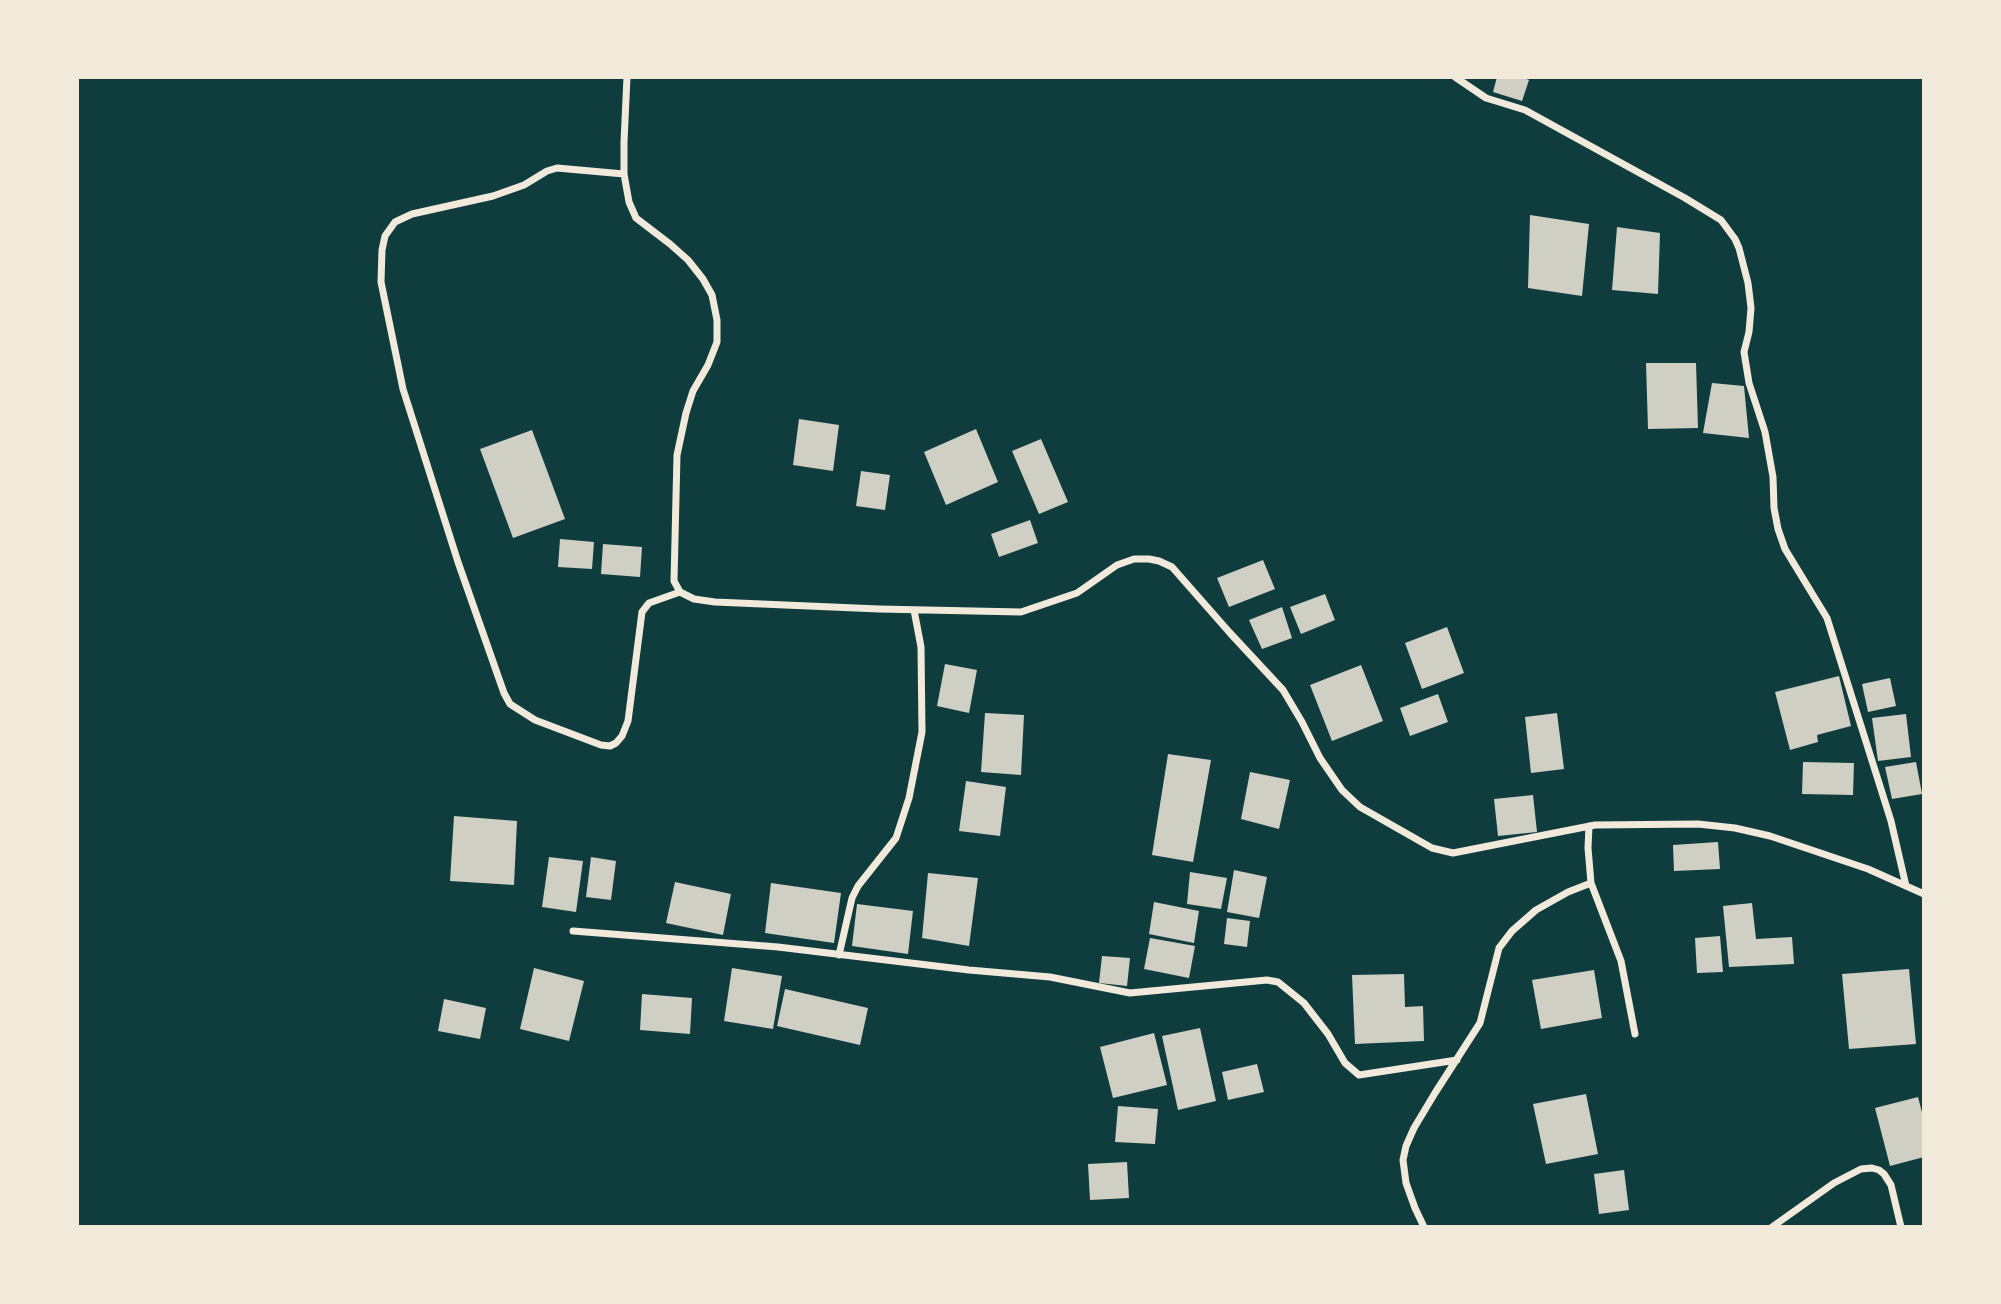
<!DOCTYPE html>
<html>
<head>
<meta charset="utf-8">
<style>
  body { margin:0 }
  #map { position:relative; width:2001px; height:1304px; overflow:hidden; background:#0f3d3e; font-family:Cabin,sans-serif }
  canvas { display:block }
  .frame { position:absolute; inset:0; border:79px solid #f1e9da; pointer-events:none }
</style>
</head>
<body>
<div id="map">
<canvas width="2001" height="1304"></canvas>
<div class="frame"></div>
</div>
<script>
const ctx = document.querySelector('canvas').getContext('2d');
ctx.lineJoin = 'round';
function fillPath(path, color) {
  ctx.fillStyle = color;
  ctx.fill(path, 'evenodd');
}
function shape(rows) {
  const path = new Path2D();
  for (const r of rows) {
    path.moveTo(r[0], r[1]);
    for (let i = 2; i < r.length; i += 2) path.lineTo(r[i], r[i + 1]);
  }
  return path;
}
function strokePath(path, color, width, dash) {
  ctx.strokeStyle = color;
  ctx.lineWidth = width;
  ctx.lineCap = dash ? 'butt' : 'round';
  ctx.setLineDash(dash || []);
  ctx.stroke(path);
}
fillPath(shape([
  [1497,77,1521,77,1529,80,1522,101,1493,92],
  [1530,215,1589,224,1582,296,1528,288],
  [1617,227,1660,233,1658,294,1612,290],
  [1646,363,1696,363,1698,428,1648,429],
  [1712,383,1744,386,1749,438,1703,433],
  [799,419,839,425,833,471,793,465],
  [976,429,998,482,946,505,924,452],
  [532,430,565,519,513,538,480,449],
  [1041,439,1068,502,1039,514,1012,451],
  [861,471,890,475,885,510,856,506],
  [1030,520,1038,543,999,557,991,534],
  [560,539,594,542,592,569,558,567],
  [603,544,642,547,640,577,601,574],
  [1263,560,1275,589,1229,607,1217,578],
  [1325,594,1335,620,1301,634,1290,607],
  [1282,607,1292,638,1262,649,1249,620],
  [1447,627,1464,673,1422,689,1405,643],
  [945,664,977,670,969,713,937,706],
  [1361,665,1383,721,1332,741,1310,685],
  [1839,676,1851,726,1817,735,1818,742,1790,750,1775,692],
  [1890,678,1896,706,1868,712,1862,684],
  [1438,694,1448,722,1410,736,1400,708],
  [985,713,1024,715,1021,775,981,772],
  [1557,713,1564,769,1531,773,1525,717],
  [1906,714,1911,757,1878,761,1872,718],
  [1168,754,1211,760,1193,862,1152,855],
  [1803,762,1854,763,1853,795,1802,794],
  [1916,762,1922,794,1892,799,1885,767],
  [1250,772,1290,780,1279,829,1241,819],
  [966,781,1006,787,1000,836,959,831],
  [1533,795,1537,832,1498,836,1494,799],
  [454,816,517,821,514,885,450,881],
  [1718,842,1720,869,1674,871,1673,845],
  [549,857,583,861,576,912,542,907],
  [591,857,616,861,611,900,586,897],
  [1234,870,1267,877,1259,918,1227,912],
  [1190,872,1227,878,1221,909,1187,904],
  [928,873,978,878,969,946,922,938],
  [675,882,731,894,723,935,666,923],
  [771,883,841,893,834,943,765,933],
  [1154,902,1199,911,1194,943,1149,934],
  [1752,903,1756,939,1792,937,1794,964,1729,967,1723,906],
  [857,904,913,911,908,954,852,946],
  [1227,918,1250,921,1247,947,1224,944],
  [1720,936,1723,972,1697,973,1695,938],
  [1150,938,1195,946,1189,978,1144,969],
  [1102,956,1130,958,1127,986,1099,983],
  [534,968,584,981,569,1041,520,1029],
  [732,968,782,976,773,1029,724,1021],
  [1909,969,1916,1044,1849,1049,1842,974],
  [1594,970,1602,1018,1541,1029,1532,980],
  [1404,974,1405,1007,1423,1006,1424,1041,1355,1044,1352,975],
  [785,989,868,1008,860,1045,777,1026],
  [642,994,692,998,690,1034,640,1030],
  [444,999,486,1008,480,1039,438,1031],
  [1200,1028,1216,1101,1178,1110,1162,1036],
  [1154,1033,1167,1085,1113,1098,1100,1047],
  [1257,1064,1264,1092,1228,1100,1222,1072],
  [1586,1094,1598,1154,1546,1164,1533,1104],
  [1918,1097,1924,1120,1924,1157,1890,1166,1875,1108],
  [1118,1106,1158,1109,1155,1144,1115,1142],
  [1127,1162,1129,1198,1090,1200,1088,1164],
  [1624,1170,1629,1210,1599,1214,1594,1174]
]), '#cfcfc3');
strokePath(shape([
  [627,77,624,142,624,174,629,202,636,218,670,244,688,260,703,279,712,295,717,320,717,342,708,365,693,391,686,413,677,455,674,581,680,592,694,599,715,602,879,609,1021,612,1077,593,1117,565,1134,559,1149,559,1159,561,1172,567,1230,633,1283,690,1302,722,1320,758,1342,790,1360,807,1432,848,1453,853,1595,825,1698,824,1735,828,1770,836,1868,869,1924,894],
  [1455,77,1486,98,1525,110,1685,198,1721,220,1735,239,1739,248,1748,283,1751,308,1749,332,1744,352,1749,383,1765,432,1773,477,1774,508,1778,529,1785,549,1827,618,1891,821,1906,886],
  [624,174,557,168,547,171,524,185,493,196,412,214,395,222,385,236,382,250,381,282,403,389,458,562,504,693,510,704,535,720,601,745,610,746,616,743,622,736,628,721,642,612,649,603,680,592],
  [1591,883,1621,961,1635,1034],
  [573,931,778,947,969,970,1050,977,1130,993,1267,980,1278,982,1304,1003,1328,1034,1345,1063,1359,1075,1457,1060],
  [839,955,852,898,858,886,896,838,909,798,922,732,921,647,914,610],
  [1424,1227,1415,1208,1406,1183,1403,1160,1406,1146,1414,1128,1435,1093,1480,1023,1499,948,1512,931,1536,910,1568,892,1591,883,1588,848,1589,826],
  [1772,1227,1834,1183,1861,1169,1872,1168,1879,1170,1884,1174,1891,1185,1901,1227]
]), '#f1e9da', 7);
</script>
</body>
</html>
